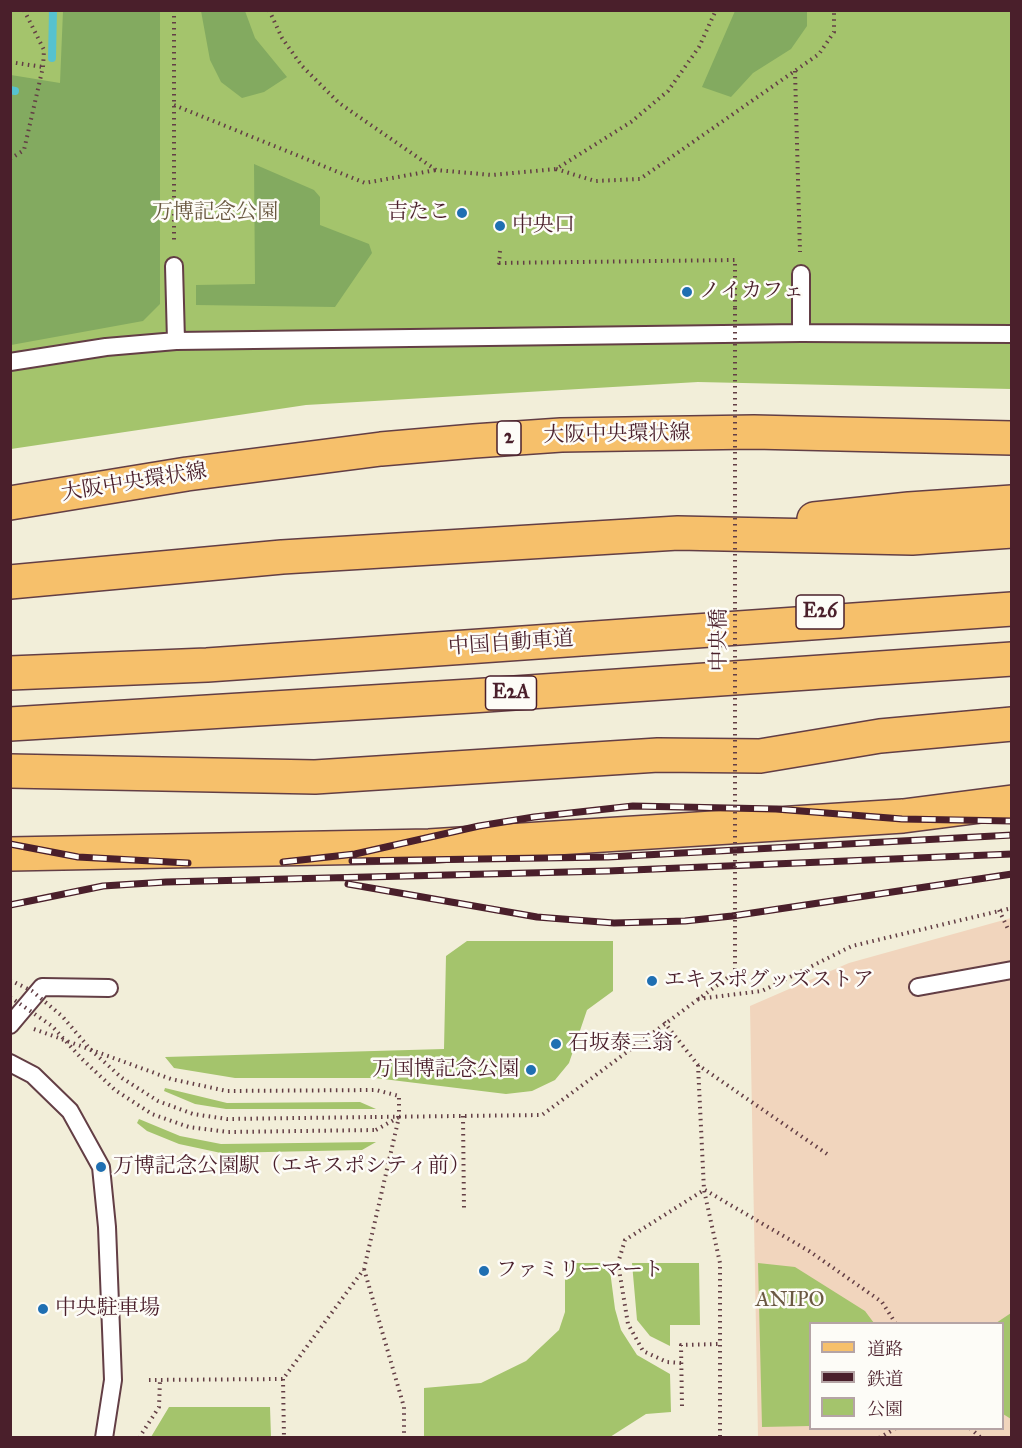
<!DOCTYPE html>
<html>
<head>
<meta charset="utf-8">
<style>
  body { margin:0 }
  #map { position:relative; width:1022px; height:1448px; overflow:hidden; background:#f2eed9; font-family:"IM FELL Great Primer","Noto Serif JP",serif }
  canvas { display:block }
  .frame { position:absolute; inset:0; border:12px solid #4a1f2b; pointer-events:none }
  .legend { position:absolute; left:809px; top:1322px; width:195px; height:108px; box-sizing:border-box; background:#fdfcf7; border:2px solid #b5a4a5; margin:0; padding:8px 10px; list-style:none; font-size:18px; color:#4a1f2b }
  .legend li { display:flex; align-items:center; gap:12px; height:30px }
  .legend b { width:30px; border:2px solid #b5a4a5 }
</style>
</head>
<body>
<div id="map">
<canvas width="1022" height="1448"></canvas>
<div class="frame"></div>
<ul class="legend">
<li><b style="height:8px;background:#f6c06b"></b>道路</li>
<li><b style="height:8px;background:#4a1f2b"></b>鉄道</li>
<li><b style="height:16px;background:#a4c46c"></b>公園</li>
</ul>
</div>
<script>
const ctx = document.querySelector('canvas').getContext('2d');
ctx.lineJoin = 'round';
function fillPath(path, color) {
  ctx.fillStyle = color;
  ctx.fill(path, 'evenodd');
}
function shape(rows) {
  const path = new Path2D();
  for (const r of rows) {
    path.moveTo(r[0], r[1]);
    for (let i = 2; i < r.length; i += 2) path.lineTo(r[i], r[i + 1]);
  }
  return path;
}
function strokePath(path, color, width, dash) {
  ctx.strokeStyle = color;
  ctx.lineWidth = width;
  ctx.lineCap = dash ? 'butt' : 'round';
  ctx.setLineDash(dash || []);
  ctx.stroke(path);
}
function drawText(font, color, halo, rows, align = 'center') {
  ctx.font = font + ' "IM FELL Great Primer","Noto Serif JP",serif';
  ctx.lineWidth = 5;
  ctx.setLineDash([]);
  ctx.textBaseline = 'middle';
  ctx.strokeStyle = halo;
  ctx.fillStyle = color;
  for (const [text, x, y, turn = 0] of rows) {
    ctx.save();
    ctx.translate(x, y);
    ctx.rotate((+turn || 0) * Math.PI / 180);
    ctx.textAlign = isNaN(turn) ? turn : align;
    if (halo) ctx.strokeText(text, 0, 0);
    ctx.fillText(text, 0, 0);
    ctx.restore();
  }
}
fillPath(shape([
  [1011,918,1011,1437,758,1437,750,1006,849,963],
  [810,1324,1002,1324,1002,1428,810,1428]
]), '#f1d5bd');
fillPath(shape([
  [11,11,1011,11,1011,389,698,382,306,405,11,449],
  [467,941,613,941,613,991,587,1010,569,1063,555,1080,532,1091,506,1094,375,1078,235,1078,174,1068,165,1057,444,1049,446,956],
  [165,1088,227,1103,360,1102,376,1109,226,1109,195,1104,164,1091],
  [139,1119,180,1136,221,1144,376,1142,362,1150,221,1153,179,1144,147,1131,137,1123],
  [565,1263,609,1263,615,1309,621,1330,637,1355,670,1374,671,1412,646,1414,610,1437,424,1437,424,1388,481,1383,526,1361,559,1330,565,1312],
  [632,1263,699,1263,700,1325,670,1325,670,1346,650,1336,637,1320],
  [758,1263,795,1267,865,1311,874,1323,810,1324,810,1426,762,1427],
  [1011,1313,1011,1419,1003,1414,1002,1324,996,1323],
  [169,1407,270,1407,271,1437,151,1437]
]), '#a4c46c');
fillPath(shape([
  [63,11,160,11,160,304,143,321,11,345,11,75,60,83],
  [201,11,245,11,255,38,287,77,264,92,242,98,221,82,210,60],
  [735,11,807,11,807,26,791,49,753,73,731,97,702,87],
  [254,164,314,190,320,197,320,225,369,244,372,253,335,307,196,305,196,285,255,284]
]), '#83aa60');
strokePath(shape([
  [52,58,53,10],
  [10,90,15,91]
]), '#56c2cf', 8);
const service = shape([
  [174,266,176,341],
  [801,274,801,333],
  [10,362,106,347,176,341,801,333,1012,334],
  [918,987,1012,970],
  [10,1025,42,987,109,988],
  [10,1063,33,1075,70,1111,101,1167,107,1227,113,1380,104,1438]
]);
const primary = shape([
  [10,503,187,474,381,449,474,441,561,435,754,432,1012,438],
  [10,854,429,846,903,816,1012,802]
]);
const motorway = shape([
  [814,519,909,509,1012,502],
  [10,582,282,557,678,533,912,538,1012,531],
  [10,673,207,665,1012,609],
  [10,724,471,696,1012,659],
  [10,771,315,777,658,755,760,756,880,736,1012,724]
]);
strokePath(service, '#633e45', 20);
strokePath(primary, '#633e45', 36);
strokePath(motorway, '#633e45', 36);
strokePath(shape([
  [174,10,174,244],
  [269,10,282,38,302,66,339,103,436,170,492,175,556,169,631,122,668,91,699,47,716,10],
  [10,62,43,67],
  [795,71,800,252],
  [174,105,365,183,436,170],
  [10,159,24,150,43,67,44,50,24,10],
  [556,169,595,181,640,179,819,54,834,32,834,10],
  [500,251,499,263,735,260,735,308],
  [999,910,1008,929,1012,929],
  [698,999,762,991,852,946,1012,908],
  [664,1022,698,1065,830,1156],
  [34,1029,171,1079,227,1091,376,1090,399,1096,399,1117,364,1269,283,1379,148,1380],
  [698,1065,704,1190,720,1263,720,1438],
  [463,1116,464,1210],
  [375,1117,542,1115,735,972],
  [376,1130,399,1117],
  [705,1190,809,1251,882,1302,896,1324],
  [364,1269,404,1407,404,1438],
  [681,1363,667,1362,643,1351,628,1324,618,1263,625,1240,704,1190],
  [283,1379,284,1438],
  [682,1406,681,1345,719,1344],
  [970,1428,981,1438],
  [139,1438,159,1407,160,1380],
  [879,1438,896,1428]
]), '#633e45', 4, [1.5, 4.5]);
strokePath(service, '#fff', 16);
strokePath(primary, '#f6c06b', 33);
strokePath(motorway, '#f6c06b', 33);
const rail = shape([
  [10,844,78,857,188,863],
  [352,861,608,857,1012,835],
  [283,862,355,854,479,826,534,817,633,806,776,809,902,819,1012,821],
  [348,884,537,917,614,923,685,921,732,916,1012,874],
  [10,905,103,886,166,882,608,871,1012,854]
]);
strokePath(rail, '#4a1f2b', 7);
strokePath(rail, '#fdfcf7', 4.5, [14]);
strokePath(shape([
  [735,308,735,972],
  [10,980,32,991,62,1016,91,1050,122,1078,158,1101,193,1114,227,1119,375,1117],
  [10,997,52,1026,82,1059,115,1090,152,1114,189,1127,228,1132,376,1130]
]), '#633e45', 4, [1.5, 4.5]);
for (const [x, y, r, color] of [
  [462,213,6,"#1f6fb2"],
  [500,226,6,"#1f6fb2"],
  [687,292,6,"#1f6fb2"],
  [652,981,6,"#1f6fb2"],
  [556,1044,6,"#1f6fb2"],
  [531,1070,6,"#1f6fb2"],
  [101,1167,6,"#1f6fb2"],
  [484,1271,6,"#1f6fb2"],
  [43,1309,6,"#1f6fb2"]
]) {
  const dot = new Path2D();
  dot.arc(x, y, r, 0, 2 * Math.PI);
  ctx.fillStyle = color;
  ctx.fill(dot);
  strokePath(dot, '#fdfcf7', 2);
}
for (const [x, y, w] of [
  [509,438,24],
  [820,612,48],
  [511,693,51]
]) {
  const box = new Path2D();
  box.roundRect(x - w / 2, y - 17, w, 34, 4.5);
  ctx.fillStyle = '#fdfcf7';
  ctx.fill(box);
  strokePath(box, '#4a1f2b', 1.5);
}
drawText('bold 20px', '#4a1f2b', null, [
  ["2",509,438],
  ["E26",820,612],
  ["E2A",511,693]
]);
drawText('21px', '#6a5942', '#fdfcf7', [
  ["万博記念公園",215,213],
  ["ANIPO",790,1301]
]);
drawText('21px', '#4a1f2b', '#fdfcf7', [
  ["吉たこ",450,213,"right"],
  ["中央口",512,226],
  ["ノイカフェ",699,292],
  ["エキスポグッズストア",664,981],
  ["石坂泰三翁",568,1044],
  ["万国博記念公園",519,1070,"right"],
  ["万博記念公園駅（エキスポシティ前）",113,1167],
  ["ファミリーマート",496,1271],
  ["中央駐車場",55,1309]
], 'left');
drawText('21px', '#4a1f2b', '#fdfcf7', [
  ["大阪中央環状線",617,435,-1],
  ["大阪中央環状線",134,483,-9],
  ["中央橋",720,640,-90],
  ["中国自動車道",511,644,-4]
]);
</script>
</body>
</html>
